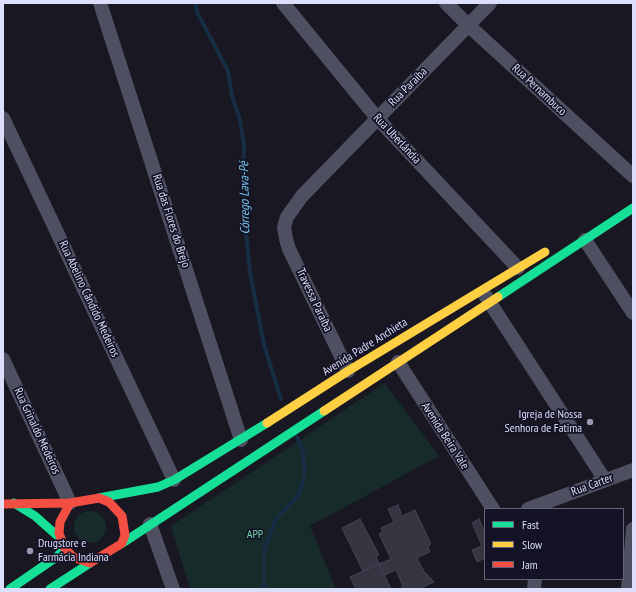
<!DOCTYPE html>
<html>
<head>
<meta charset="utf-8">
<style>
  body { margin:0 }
  #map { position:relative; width:636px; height:592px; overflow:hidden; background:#181722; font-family:"PT Sans Narrow",sans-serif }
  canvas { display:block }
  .frame { position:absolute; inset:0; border:4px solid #dddefa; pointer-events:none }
  .legend { position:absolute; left:484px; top:508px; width:140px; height:72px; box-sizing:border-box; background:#141326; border:1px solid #64647b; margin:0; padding:5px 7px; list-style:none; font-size:12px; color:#dddefa }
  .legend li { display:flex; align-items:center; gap:8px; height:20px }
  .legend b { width:20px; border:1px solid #64647b }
</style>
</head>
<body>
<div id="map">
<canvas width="636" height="592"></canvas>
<div class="frame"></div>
<ul class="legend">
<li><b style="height:5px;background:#16e098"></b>Fast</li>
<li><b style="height:5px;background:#ffcf43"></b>Slow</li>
<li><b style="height:5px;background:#f24e42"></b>Jam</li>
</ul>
</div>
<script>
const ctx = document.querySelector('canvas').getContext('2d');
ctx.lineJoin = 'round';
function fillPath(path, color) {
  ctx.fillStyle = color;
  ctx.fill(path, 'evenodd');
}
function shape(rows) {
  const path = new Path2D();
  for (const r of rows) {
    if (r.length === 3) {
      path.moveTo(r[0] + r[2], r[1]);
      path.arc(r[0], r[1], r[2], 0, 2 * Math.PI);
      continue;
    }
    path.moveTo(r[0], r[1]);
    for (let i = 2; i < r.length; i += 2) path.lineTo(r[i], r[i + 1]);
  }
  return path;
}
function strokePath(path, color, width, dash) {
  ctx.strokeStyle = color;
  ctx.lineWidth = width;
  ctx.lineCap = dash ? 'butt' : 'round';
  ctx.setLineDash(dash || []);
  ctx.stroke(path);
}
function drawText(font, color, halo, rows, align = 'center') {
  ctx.font = font + ' "PT Sans Narrow",sans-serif';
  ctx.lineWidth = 3.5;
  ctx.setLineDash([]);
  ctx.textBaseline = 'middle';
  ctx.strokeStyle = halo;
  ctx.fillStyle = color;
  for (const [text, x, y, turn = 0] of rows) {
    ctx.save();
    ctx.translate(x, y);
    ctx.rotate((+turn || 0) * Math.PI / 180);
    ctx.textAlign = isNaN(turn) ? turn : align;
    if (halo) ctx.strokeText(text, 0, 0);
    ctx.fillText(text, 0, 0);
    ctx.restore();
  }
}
fillPath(shape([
  [385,383,439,456,310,526,336,589,190,589,171,526],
  [90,527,16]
]), '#172c2a');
strokePath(shape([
  [195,3,197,12,228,71,232,96,239,116,244,144,243,179,245,222,250,272,264,345,281,399],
  [264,589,264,550,276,519,298,496,305,473,303,451,297,437]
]), '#162d44', 4);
const building = shape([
  [398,505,402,516,415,510,431,544,428,546,430,552,417,558,423,570,434,582,419,589,402,589,402,584,396,570,385,575,379,564,391,559,379,534,383,532,381,528,394,522,388,509,398,505],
  [360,519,379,555,376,556,379,564,363,571,342,528,360,519],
  [479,519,485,532,485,558,477,562,472,550,482,546,472,523,479,519],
  [379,564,391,589,356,589,350,577,379,564]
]);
fillPath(building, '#363643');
strokePath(building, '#454354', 1);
strokePath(shape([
  [100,3,241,440],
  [283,3,377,118,518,268],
  [446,3,468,25,633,176],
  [3,118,174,480],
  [585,240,633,313],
  [485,295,605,480],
  [3,359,70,503],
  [398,362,493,509],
  [348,371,289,249,286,239,284,227,287,217,302,196,490,3],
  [528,509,633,470],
  [150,524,173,589],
  [534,589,535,579],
  [628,589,633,529]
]), '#4e5061', 14);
strokePath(shape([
  [498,297,633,208],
  [99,498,158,487,174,480,267,423],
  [14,503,35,516,61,539],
  [121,544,324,411],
  [10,589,58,556,64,547],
  [50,589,90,563]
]), '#16e098', 9);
strokePath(shape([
  [324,411,498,297],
  [267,423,348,371,545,252]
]), '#ffcf43', 9);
strokePath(shape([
  [3,504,70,503],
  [121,544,90,563,73,557,64,547,59,533,60,522,70,503,99,498,109,502,122,516,125,535,122,543]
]), '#f24e42', 9);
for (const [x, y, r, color] of [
  [590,422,4,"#9898ae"],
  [30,551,4,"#9898ae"]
]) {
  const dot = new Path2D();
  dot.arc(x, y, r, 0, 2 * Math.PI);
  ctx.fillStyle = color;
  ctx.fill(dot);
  strokePath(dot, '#141326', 1.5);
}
drawText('12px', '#dddefa', '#141326', [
  ["Rua Paraíba",408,87,-45],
  ["Rua Pernambuco",539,90,43],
  ["Rua Uberlândia",397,139,47],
  ["Rua das Flores do Brejo",171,221,72],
  ["Rua Abelino Cândido Medeiros",89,299,65],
  ["Travessa Paraíba",314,300,65],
  ["Avenida Padre Anchieta",365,347,-32],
  ["Rua Grinaldo Medeiros",37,431,65],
  ["Avenida Beira Vale",445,436,57],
  ["Rua Carter",592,485,-20]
]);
drawText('12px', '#dddefa', '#141326', [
  ["Igreja de Nossa",582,415],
  ["Senhora de Fatima",582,429],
  ["Drugstore e",38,544,"left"],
  ["Farmácia Indiana",38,558,"left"]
], 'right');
drawText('12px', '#72d1ac', '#141326', [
  ["APP",255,535]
]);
drawText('italic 13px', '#79c7ec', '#141326', [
  ["Córrego Lava-Pé",245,198,-91]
]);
</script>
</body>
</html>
